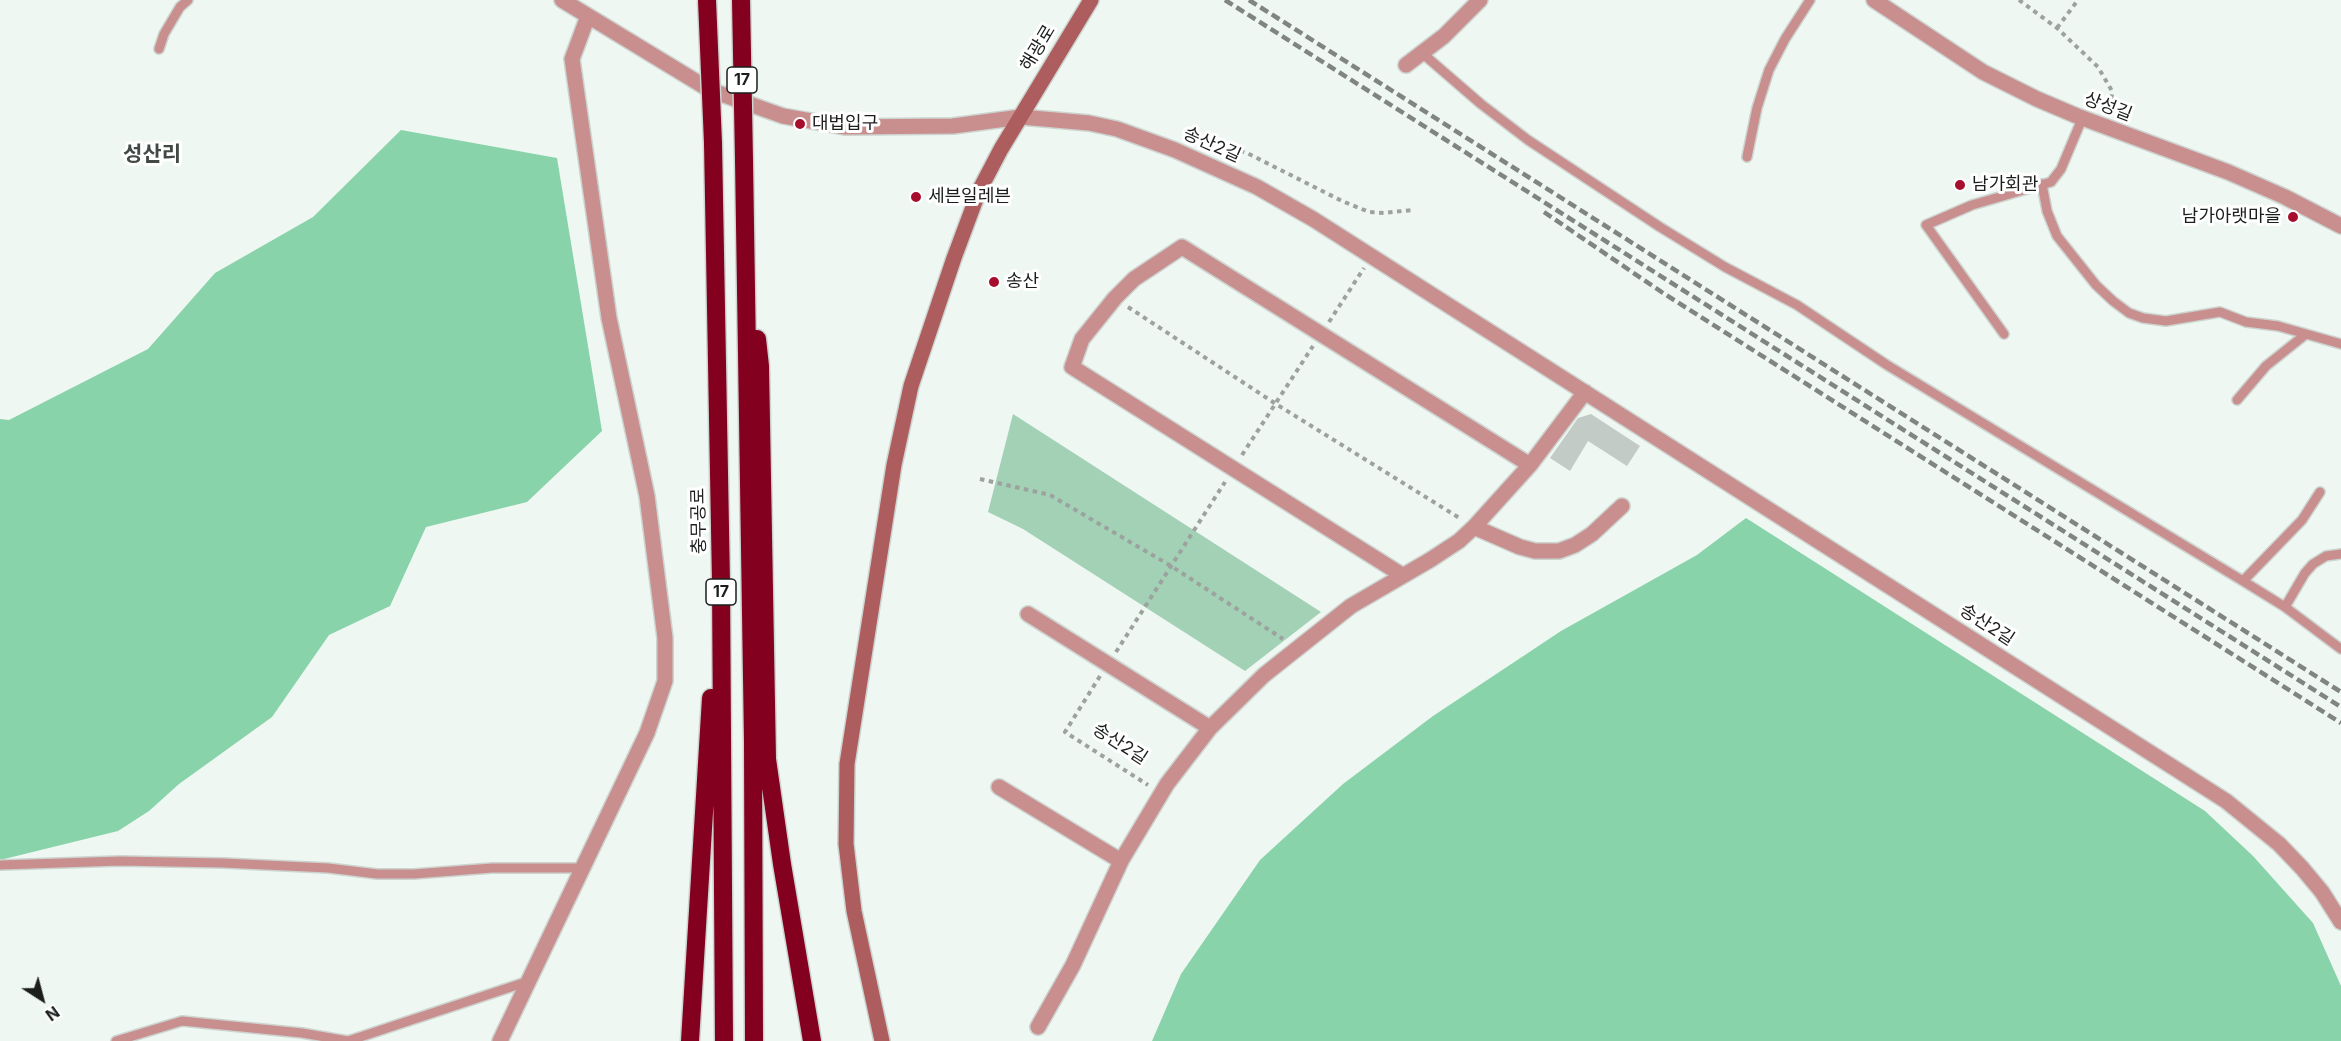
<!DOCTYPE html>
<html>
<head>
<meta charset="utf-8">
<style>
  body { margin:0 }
  #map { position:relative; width:2341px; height:1041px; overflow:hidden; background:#eff7f2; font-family:Inter,sans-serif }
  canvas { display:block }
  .north { position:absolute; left:12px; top:969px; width:60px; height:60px; -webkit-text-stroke:4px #fff; paint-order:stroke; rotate:144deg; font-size:16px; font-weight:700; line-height:24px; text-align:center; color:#1b1e1c }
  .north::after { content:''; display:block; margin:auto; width:21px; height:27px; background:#1b1e1c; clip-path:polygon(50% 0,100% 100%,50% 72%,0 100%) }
</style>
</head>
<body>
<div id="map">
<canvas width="2341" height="1041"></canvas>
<div class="north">N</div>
</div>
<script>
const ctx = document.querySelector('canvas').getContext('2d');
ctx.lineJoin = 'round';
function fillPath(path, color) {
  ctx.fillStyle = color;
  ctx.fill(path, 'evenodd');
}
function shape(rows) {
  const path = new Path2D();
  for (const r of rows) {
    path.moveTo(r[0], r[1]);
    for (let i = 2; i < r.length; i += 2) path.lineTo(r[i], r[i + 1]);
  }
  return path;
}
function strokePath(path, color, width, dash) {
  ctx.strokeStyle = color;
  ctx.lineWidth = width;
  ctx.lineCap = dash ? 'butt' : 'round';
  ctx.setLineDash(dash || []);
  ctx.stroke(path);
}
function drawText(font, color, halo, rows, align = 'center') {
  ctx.font = font + ' Inter,"Noto Sans KR",sans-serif';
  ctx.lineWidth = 6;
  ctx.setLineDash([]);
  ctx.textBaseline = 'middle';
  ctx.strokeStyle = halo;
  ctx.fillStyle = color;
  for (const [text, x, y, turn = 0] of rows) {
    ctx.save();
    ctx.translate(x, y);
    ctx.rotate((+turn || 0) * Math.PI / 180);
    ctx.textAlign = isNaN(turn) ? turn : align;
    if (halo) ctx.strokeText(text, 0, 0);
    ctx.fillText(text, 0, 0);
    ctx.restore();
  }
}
fillPath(shape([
  [1013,414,1321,612,1245,671,1023,529,988,512]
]), '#a2d1b6');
fillPath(shape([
  [401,130,557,158,602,431,527,502,426,527,390,606,329,635,272,717,179,784,149,811,118,831,0,860,0,419,9,420,148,349,215,273,313,217],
  [1746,518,2205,811,2253,856,2313,923,2341,986,2341,1041,1152,1041,1181,974,1260,860,1343,784,1433,716,1561,631,1697,555]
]), '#88d3a9');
fillPath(shape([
  [1591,414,1640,446,1627,466,1588,441,1570,471,1550,458,1578,418]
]), '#c3cbc6');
const lane = shape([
  [159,49,164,34,180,7,188,0],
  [1422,53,1481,104,1528,140,1660,227,1725,267,1797,305,1887,365,2243,581,2285,607,2341,649],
  [1747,157,1757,108,1769,70,1785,39,1810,0],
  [2042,184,2047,211,2057,236,2096,285,2113,301,2129,313,2143,318,2166,321,2220,312,2246,322,2278,326,2341,344],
  [2004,334,1926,225,1972,205,2051,182,2061,169,2082,119],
  [2237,400,2266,366,2306,334],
  [2243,581,2302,520,2320,492],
  [2285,607,2305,573,2313,564,2326,556,2341,554],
  [0,865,120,861,223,863,328,868,377,874,414,874,492,868,583,868],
  [116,1041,182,1021,302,1033,348,1041,529,981]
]);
const street = shape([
  [562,0,710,90,783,116,845,127,953,126,1021,117,1089,123,1117,129,1175,150,1257,187,1313,219,2226,801,2279,844,2302,868,2322,892,2341,922],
  [1874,0,1983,72,2037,99,2077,116,2228,172,2285,197,2341,226],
  [1406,65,1444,36,1480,0],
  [1474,527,1520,547,1535,551,1559,551,1575,545,1592,534,1622,506],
  [1402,575,1072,367,1082,339,1115,298,1134,279,1182,247,1530,465],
  [1028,614,1210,728],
  [999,787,1121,861],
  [1038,1027,1073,965,1121,861,1167,784,1210,728,1264,675,1351,606,1430,560,1459,541,1474,527,1530,465,1585,392],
  [500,1041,647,733,665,681,665,638,647,496,609,318,572,59,588,16]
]);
const secondary = shape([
  [882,1041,854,911,846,844,847,764,894,465,911,386,954,258,979,191,1001,149,1091,0]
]);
const highway = shape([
  [713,143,721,583,724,1041],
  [744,160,753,742,754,1041],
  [757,339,760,366,767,759,782,864,812,1041],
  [690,1041,711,698]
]);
strokePath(lane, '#cdd4d0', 12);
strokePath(street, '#cdd4d0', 18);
strokePath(secondary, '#cdd4d0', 18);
strokePath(highway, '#cdd4d0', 21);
strokePath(shape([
  [2019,0,2057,28,2098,67,2112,91,2111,111],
  [2057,28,2078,0],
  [1223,155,1237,150,1247,153,1342,201,1369,212,1384,213,1412,210],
  [1128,307,1276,404,1461,519],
  [1329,322,1364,268],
  [1242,455,1313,346],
  [980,479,1050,495,1171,566,1283,639],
  [1116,652,1225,482],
  [1100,676,1065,732,1148,785]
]), '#9ca29e', 4, [4.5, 4.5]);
strokePath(lane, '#c98f8f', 9);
strokePath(street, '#c98f8f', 15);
strokePath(secondary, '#ae5d5e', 15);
strokePath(highway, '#83001f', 18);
strokePath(shape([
  [1225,0,2341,707],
  [1249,0,2341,692],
  [1544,212,1663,293,2341,723]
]), '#808582', 4.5, [9, 4.5]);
const highwayBridge = shape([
  [707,0,713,143],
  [741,0,744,160]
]);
strokePath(highwayBridge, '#cdd4d0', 21, []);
strokePath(highwayBridge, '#83001f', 18);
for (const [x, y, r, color] of [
  [800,124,6,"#a70e2d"],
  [1960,185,6,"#a70e2d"],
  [916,197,6,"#a70e2d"],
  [2293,217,6,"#a70e2d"],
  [994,282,6,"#a70e2d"]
]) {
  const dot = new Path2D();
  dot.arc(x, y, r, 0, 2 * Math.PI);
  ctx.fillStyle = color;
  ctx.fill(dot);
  strokePath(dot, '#fff', 2);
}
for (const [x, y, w] of [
  [742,80,30],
  [721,592,30]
]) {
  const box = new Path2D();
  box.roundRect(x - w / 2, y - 13, w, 26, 4.5);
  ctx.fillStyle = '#fff';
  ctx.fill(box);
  strokePath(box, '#1b1e1c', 1.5);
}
drawText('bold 16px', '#1b1e1c', null, [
  ["17",742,80],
  ["17",721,592]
]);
drawText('18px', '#1b1e1c', '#fff', [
  ["해광로",1038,48,-59],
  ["상성길",2108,107,21],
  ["송산2길",1212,145,24],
  ["충무공로",699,521,-91],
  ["송산2길",1987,625,33],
  ["송산2길",1120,744,33]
]);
drawText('18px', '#1b1e1c', '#fff', [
  ["대법입구",812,124],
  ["남가회관",1972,185],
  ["세븐일레븐",928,197],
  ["남가아랫마을",2281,217,"right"],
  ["송산",1006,282]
], 'left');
drawText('bold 21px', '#424945', '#fff', [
  ["성산리",152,155]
]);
</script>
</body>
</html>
